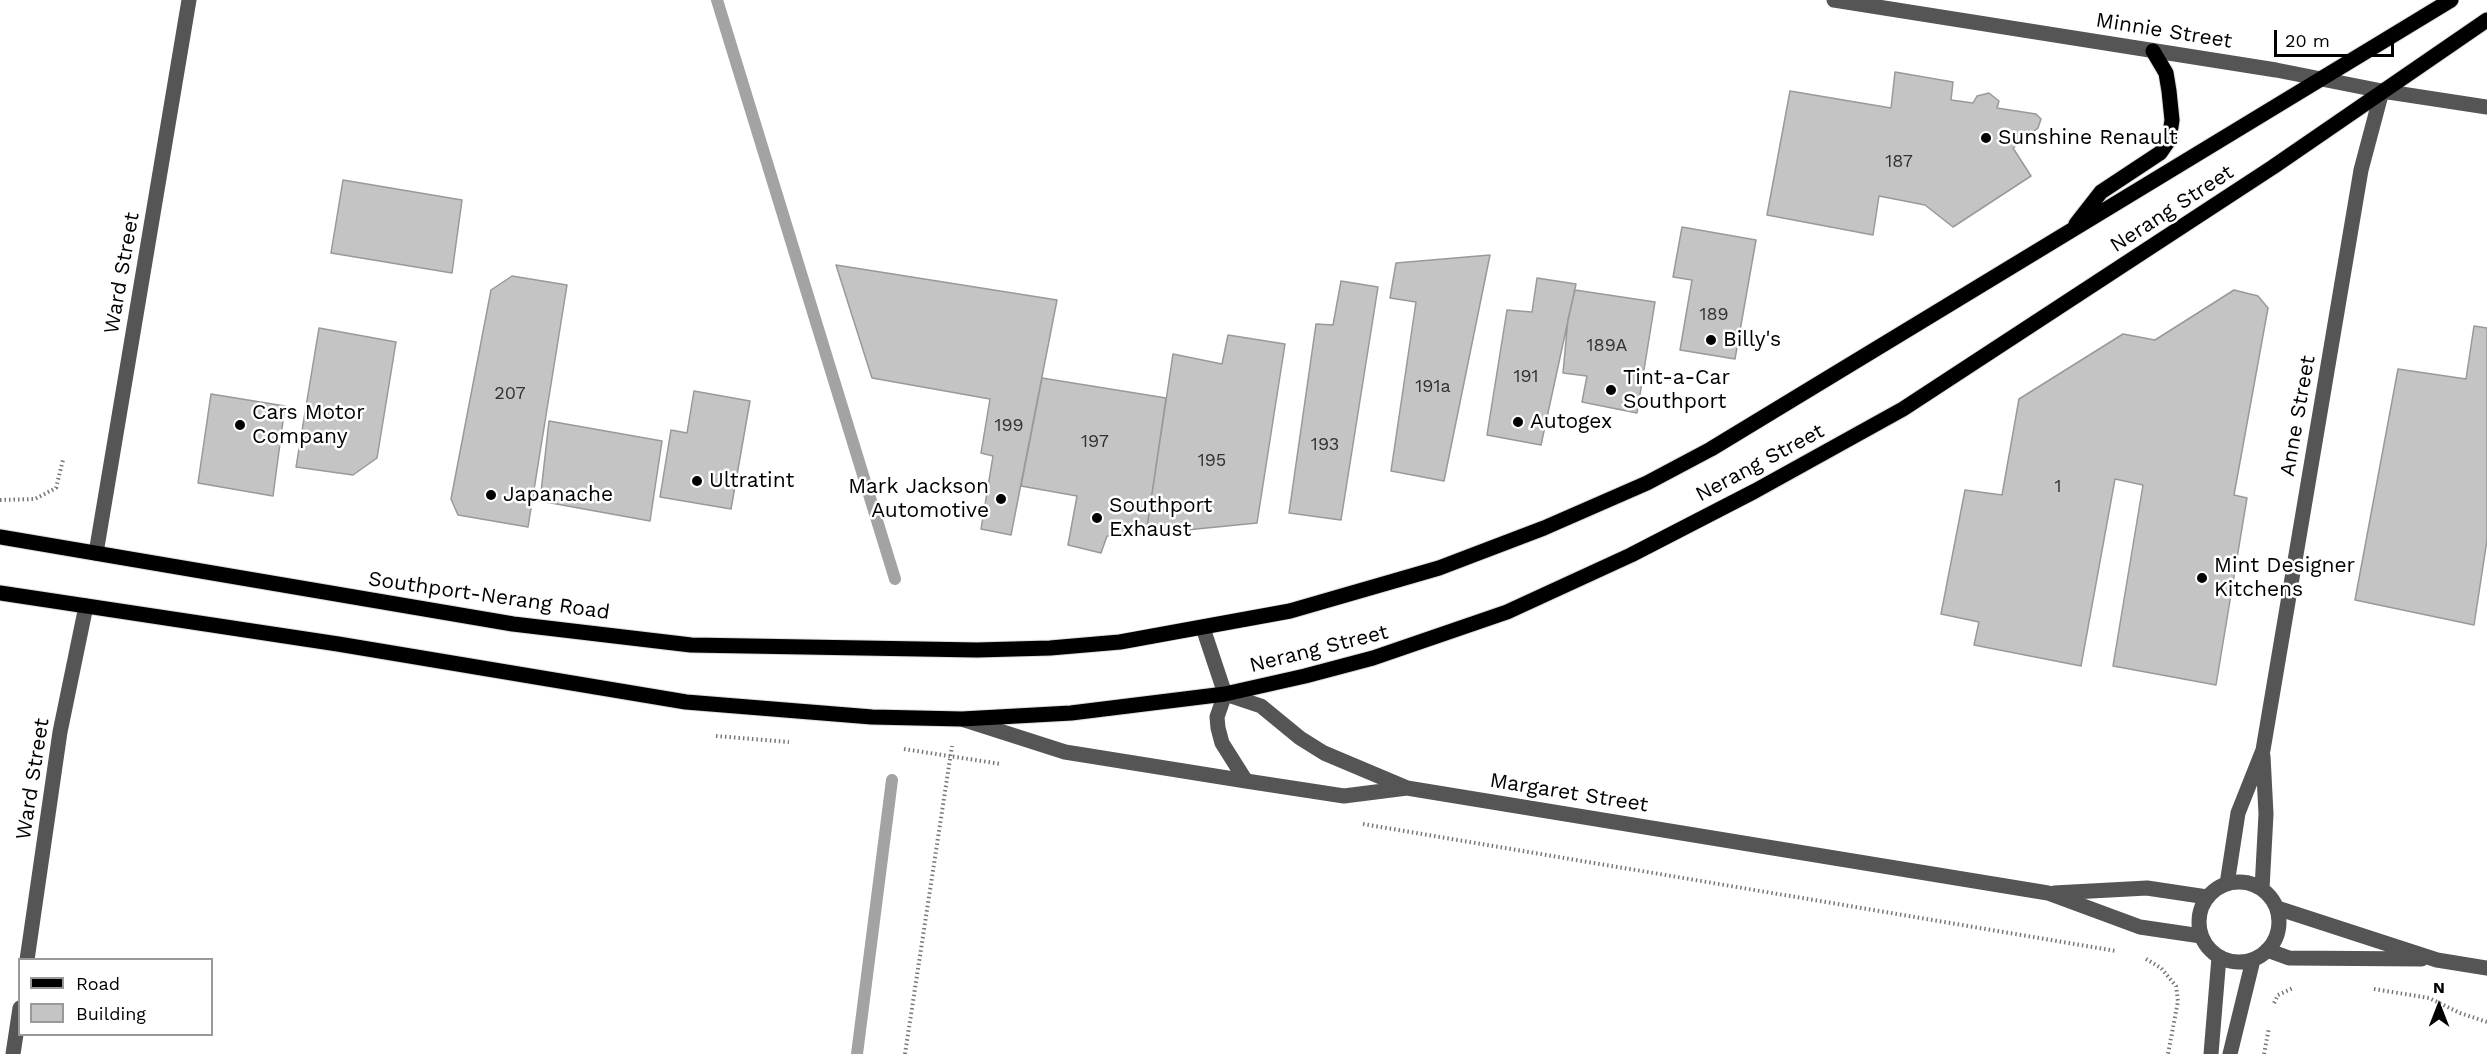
<!DOCTYPE html>
<html>
<head>
<meta charset="utf-8">
<style>
  body { margin:0 }
  #map { position:relative; width:2487px; height:1054px; overflow:hidden; background:#fff; font-family:"Work Sans",sans-serif }
  canvas { display:block }
  .legend { position:absolute; left:18px; top:958px; width:195px; height:78px; box-sizing:border-box; background:#fff; border:2px solid #999; margin:0; padding:8px 10px; list-style:none; font-size:18px; color:#000 }
  .legend li { display:flex; align-items:center; gap:12px; height:30px }
  .legend b { width:30px; border:2px solid #999 }
  .north { position:absolute; left:2409px; top:976px; width:60px; height:60px; -webkit-text-stroke:4px #fff; paint-order:stroke; rotate:0deg; font-size:16px; font-weight:700; line-height:24px; text-align:center; color:#000 }
  .north::after { content:''; display:block; margin:auto; width:21px; height:27px; background:#000; clip-path:polygon(50% 0,100% 100%,50% 72%,0 100%) }
  .scale { position:absolute; left:2274px; top:30px; width:120px; height:27px; box-sizing:border-box; border:3px solid #000; border-top:0; padding-left:8px; font-size:18px; line-height:21px; white-space:nowrap; color:#000; -webkit-text-stroke:4px #fff; paint-order:stroke }
</style>
</head>
<body>
<div id="map">
<canvas width="2487" height="1054"></canvas>
<ul class="legend">
<li><b style="height:8px;background:#000"></b>Road</li>
<li><b style="height:16px;background:#c4c4c4"></b>Building</li>
</ul>
<div class="north">N</div>
<div class="scale">20 m</div>
</div>
<script>
const ctx = document.querySelector('canvas').getContext('2d');
ctx.lineJoin = 'round';
function shape(rows) {
  const path = new Path2D();
  for (const r of rows) {
    if (r.length === 3) {
      path.moveTo(r[0] + r[2], r[1]);
      path.arc(r[0], r[1], r[2], 0, 2 * Math.PI);
      continue;
    }
    path.moveTo(r[0], r[1]);
    for (let i = 2; i < r.length; i += 2) path.lineTo(r[i], r[i + 1]);
  }
  return path;
}
function strokePath(path, color, width, dash) {
  ctx.strokeStyle = color;
  ctx.lineWidth = width;
  ctx.lineCap = dash ? 'butt' : 'round';
  ctx.setLineDash(dash || []);
  ctx.stroke(path);
}
function fillPath(path, color) {
  ctx.fillStyle = color;
  ctx.fill(path, 'evenodd');
}
function drawText(font, color, halo, rows, align = 'center') {
  ctx.font = font + ' "Work Sans",sans-serif';
  ctx.lineWidth = 5;
  ctx.setLineDash([]);
  ctx.textBaseline = 'middle';
  ctx.strokeStyle = halo;
  ctx.fillStyle = color;
  for (const [text, x, y, turn = 0] of rows) {
    ctx.save();
    ctx.translate(x, y);
    ctx.rotate((+turn || 0) * Math.PI / 180);
    ctx.textAlign = isNaN(turn) ? turn : align;
    if (halo) ctx.strokeText(text, 0, 0);
    ctx.fillText(text, 0, 0);
    ctx.restore();
  }
}
strokePath(shape([
  [717,0,895,579],
  [857,1054,892,780]
]), '#a3a3a3', 12);
const building = shape([
  [1895,72,1953,82,1951,100,1973,103,1977,96,1989,93,1999,101,1997,108,2036,114,2041,119,2038,128,2013,148,2031,176,1953,227,1925,205,1879,196,1873,235,1767,215,1790,91,1891,108,1895,72],
  [343,180,462,200,452,273,331,253,343,180],
  [1682,227,1756,240,1735,359,1680,350,1692,280,1673,277,1682,227],
  [1490,255,1444,481,1391,471,1416,302,1390,298,1396,263,1490,255],
  [836,265,1057,300,1011,535,981,529,993,456,981,453,990,399,872,378,836,265],
  [512,276,567,285,528,527,458,515,451,499,491,290,512,276],
  [1537,278,1576,284,1541,445,1487,435,1507,310,1532,312,1537,278],
  [1341,281,1378,287,1341,520,1289,513,1316,324,1333,325,1341,281],
  [1575,290,1655,302,1637,413,1582,402,1587,376,1563,373,1568,319,1575,290],
  [2234,290,2258,296,2268,308,2234,495,2247,498,2216,685,2113,666,2143,485,2115,479,2081,666,1974,645,1979,622,1941,614,1965,490,2002,495,2019,399,2123,334,2155,340,2234,290],
  [2474,326,2487,328,2487,540,2474,625,2355,600,2398,369,2466,379,2474,326],
  [319,328,396,342,377,458,353,475,296,467,319,328],
  [1228,335,1285,344,1257,523,1146,534,1173,354,1222,364,1228,335],
  [1042,378,1166,398,1146,534,1107,536,1101,553,1068,545,1077,496,1021,486,1042,378],
  [694,391,750,401,731,509,660,497,671,430,687,433,694,391],
  [211,394,285,406,273,496,198,483,211,394],
  [549,421,662,441,650,521,540,501,549,421]
]);
fillPath(building, '#c4c4c4');
strokePath(building, '#999', 1.5);
const major = shape([
  [2076,224,2101,192,2160,153,2169,140,2172,120,2169,91,2166,73,2153,51],
  [0,537,513,624,691,645,977,650,1050,648,1120,642,1290,611,1439,568,1544,528,1647,483,1711,449,2451,0],
  [0,593,338,644,686,702,872,717,962,719,1071,713,1225,694,1305,676,1373,658,1507,612,1631,555,1755,491,1903,409,2273,167,2487,20]
]);
strokePath(major, '#dbdbdb', 17);
strokePath(shape([
  [0,500,35,499,56,488,63,460],
  [716,736,789,742],
  [904,749,1001,764],
  [1363,824,2116,951],
  [2146,959,2161,968,2176,986,2178,1001,2168,1054],
  [2374,989,2429,998,2460,1013,2487,1022],
  [2274,1003,2278,995,2293,988],
  [905,1054,952,746],
  [2264,1054,2269,1028]
]), '#777', 4, [1.5, 3]);
strokePath(shape([
  [1834,0,2276,70,2382,91,2487,107],
  [96,553,189,0],
  [1203,628,1225,694,1217,717,1218,728,1222,743,1246,781],
  [1225,694,1261,706,1300,738,1324,753,1407,788],
  [965,720,1065,752,1246,781,1344,796,1407,788,2048,893,2140,927,2201,936],
  [2239,922,40],
  [2227,884,2238,813,2263,750,2361,170,2382,91],
  [2262,889,2266,814,2263,756],
  [2054,893,2147,888,2207,897],
  [2277,908,2437,960,2487,968],
  [2267,950,2289,958,2422,959],
  [27,960,60,732,86,606],
  [13,1054,20,1008],
  [2211,1054,2219,957],
  [2230,1054,2253,960]
]), '#555', 15);
strokePath(major, '#000', 15);
for (const [x, y, r, color] of [
  [1986,138,6,"#000"],
  [1711,340,6,"#000"],
  [1611,390,6,"#000"],
  [1518,422,6,"#000"],
  [240,425,6,"#000"],
  [697,481,6,"#000"],
  [491,495,6,"#000"],
  [1001,499,6,"#000"],
  [1097,518,6,"#000"],
  [2202,578,6,"#000"]
]) {
  const dot = new Path2D();
  dot.arc(x, y, r, 0, 2 * Math.PI);
  ctx.fillStyle = color;
  ctx.fill(dot);
  strokePath(dot, '#fff', 2);
}
drawText('18px', '#313131', null, [
  ["187",1899,162],
  ["189",1714,315],
  ["189A",1607,346],
  ["191",1526,377],
  ["191a",1433,387],
  ["207",510,394],
  ["199",1009,426],
  ["197",1095,442],
  ["193",1325,445],
  ["195",1212,461],
  ["1",2058,487]
]);
drawText('21px', '#000', '#fff', [
  ["Minnie Street",2164,31,9],
  ["Nerang Street",2172,209,-33],
  ["Ward Street",122,273,-80],
  ["Anne Street",2298,416,-80],
  ["Nerang Street",1760,463,-28],
  ["Southport-Nerang Road",489,596,8],
  ["Nerang Street",1319,649,-14],
  ["Ward Street",33,779,-81],
  ["Margaret Street",1569,793,9]
]);
drawText('21px', '#000', '#fff', [
  ["Sunshine Renault",1998,138],
  ["Billy's",1723,340],
  ["Tint-a-Car",1623,378],
  ["Southport",1623,402],
  ["Cars Motor",252,413],
  ["Company",252,437],
  ["Autogex",1530,422],
  ["Ultratint",709,481],
  ["Mark Jackson",989,487,"right"],
  ["Automotive",989,511,"right"],
  ["Japanache",503,495],
  ["Southport",1109,506],
  ["Exhaust",1109,530],
  ["Mint Designer",2214,566],
  ["Kitchens",2214,590]
], 'left');
</script>
</body>
</html>
